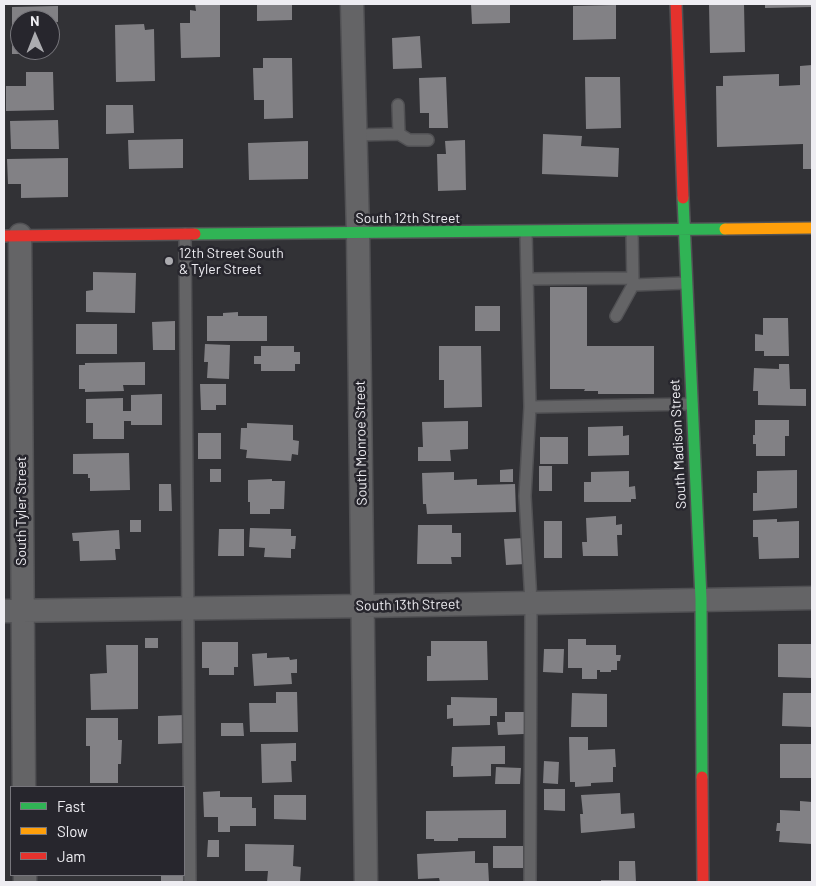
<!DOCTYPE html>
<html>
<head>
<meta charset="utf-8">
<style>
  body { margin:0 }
  #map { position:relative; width:816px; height:886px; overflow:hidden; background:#323236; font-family:Barlow,sans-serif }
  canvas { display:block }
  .frame { position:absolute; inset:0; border:5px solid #eeedf2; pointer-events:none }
  .legend { position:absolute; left:10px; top:786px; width:175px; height:90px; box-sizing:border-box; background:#27262d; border:1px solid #77767c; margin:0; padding:6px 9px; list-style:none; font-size:15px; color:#eeedf2 }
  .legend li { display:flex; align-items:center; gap:10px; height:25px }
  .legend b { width:25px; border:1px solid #77767c }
  .north { position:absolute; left:10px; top:10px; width:50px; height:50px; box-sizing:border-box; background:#27262d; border:1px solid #77767c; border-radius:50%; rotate:359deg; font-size:14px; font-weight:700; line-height:20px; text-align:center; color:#eeedf2 }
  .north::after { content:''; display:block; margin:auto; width:18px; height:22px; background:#acacb0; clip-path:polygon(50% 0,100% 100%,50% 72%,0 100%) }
</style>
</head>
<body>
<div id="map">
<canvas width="816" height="886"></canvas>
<div class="frame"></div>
<ul class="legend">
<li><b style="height:6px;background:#30b455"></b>Fast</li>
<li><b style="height:6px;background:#ff9f0a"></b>Slow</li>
<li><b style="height:6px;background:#e5322d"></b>Jam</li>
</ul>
<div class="north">N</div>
</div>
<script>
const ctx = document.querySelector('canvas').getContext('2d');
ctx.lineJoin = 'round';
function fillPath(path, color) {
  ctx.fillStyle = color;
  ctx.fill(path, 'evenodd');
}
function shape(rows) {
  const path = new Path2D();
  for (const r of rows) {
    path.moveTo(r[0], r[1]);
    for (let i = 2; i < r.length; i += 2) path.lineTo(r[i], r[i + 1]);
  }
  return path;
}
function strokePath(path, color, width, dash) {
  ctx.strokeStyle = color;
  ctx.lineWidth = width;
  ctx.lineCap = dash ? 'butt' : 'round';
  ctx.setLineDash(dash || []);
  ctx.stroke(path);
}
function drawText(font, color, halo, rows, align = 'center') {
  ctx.font = font + ' Barlow,sans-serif';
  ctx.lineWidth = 5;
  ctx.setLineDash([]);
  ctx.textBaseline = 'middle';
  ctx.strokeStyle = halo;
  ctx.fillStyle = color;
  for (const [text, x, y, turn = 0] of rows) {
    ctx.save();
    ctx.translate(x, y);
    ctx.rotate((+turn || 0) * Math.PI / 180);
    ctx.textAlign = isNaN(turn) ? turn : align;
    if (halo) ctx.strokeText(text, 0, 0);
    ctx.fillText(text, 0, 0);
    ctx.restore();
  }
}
fillPath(shape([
  [195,4,220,4,220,57,181,58,180,23,190,23,190,10,196,11],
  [257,4,292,4,292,20,257,21],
  [471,4,510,4,510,23,472,24],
  [709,4,744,4,745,52,710,53],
  [765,4,812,4,812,7,765,8],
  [616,5,616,39,573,40,573,6],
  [58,6,58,22,20,20,20,50,38,50,38,54,12,54,12,7],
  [144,24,145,30,154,29,155,81,116,82,115,25],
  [420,36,422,68,393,69,392,38],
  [263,58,292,58,293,118,264,119,264,100,254,100,253,68,263,68],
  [812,65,812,169,803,169,803,144,717,147,716,86,723,86,723,76,779,74,779,86,800,85,800,66],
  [26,72,53,72,54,110,6,111,6,86,26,86],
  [446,77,448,128,429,128,429,113,420,113,419,78],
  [585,77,620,77,621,128,586,129],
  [106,105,133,105,134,133,106,134],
  [58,120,59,149,11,149,10,121],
  [543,134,582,136,581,146,619,148,618,177,542,174],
  [183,139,183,168,129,169,128,140],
  [465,140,466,190,438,191,437,154,446,154,445,141],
  [308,141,308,179,249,180,248,143],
  [68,158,68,197,21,198,21,184,8,184,7,159],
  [93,272,136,273,135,313,86,312,86,291,93,290],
  [550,287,587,287,587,346,654,346,654,394,598,394,598,391,584,391,585,389,550,389],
  [475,306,500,306,500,331,475,331],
  [238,312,238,316,267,316,267,341,207,341,207,316,223,316,223,313],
  [763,318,788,318,789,356,764,356,764,351,755,351,755,334,763,335],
  [175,321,175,350,153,350,152,322],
  [76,324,117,324,117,354,76,354],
  [205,344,230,345,229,379,207,378,208,362,204,362],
  [261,346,294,346,294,352,300,352,300,364,295,364,295,371,261,371,261,364,254,364,254,356,261,356],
  [439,346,481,346,482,407,444,408,444,380,439,380],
  [145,362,145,385,123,385,124,391,85,392,85,389,79,389,79,365,85,365,85,363],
  [779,364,789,364,790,389,806,389,806,406,758,405,758,391,753,391,754,368,779,369],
  [200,384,226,384,226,405,216,405,216,410,201,410],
  [162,394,162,425,131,425,131,421,124,421,124,439,93,439,93,423,86,423,86,399,123,398,123,411,131,411,131,395],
  [755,420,789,420,789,436,785,436,785,456,756,456,756,444,753,444,753,435,755,435],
  [468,421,468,449,450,450,451,461,418,461,418,447,423,447,422,422],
  [247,423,293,425,293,440,299,441,298,455,292,454,291,461,246,458,247,450,240,449,241,428,247,428],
  [623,426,623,436,629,435,629,455,588,456,588,427],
  [198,433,221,433,221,459,198,459],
  [540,437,568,437,568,464,540,464],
  [129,453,130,490,90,491,90,478,88,478,88,474,73,474,73,454],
  [539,466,552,466,552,491,539,491],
  [210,469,221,469,221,482,210,482],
  [513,469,513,482,500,482,500,470],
  [797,470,797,508,753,511,753,493,757,493,757,471],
  [629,471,629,487,635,486,636,499,631,499,631,502,584,502,584,482,591,482,591,472],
  [454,472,454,480,477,479,477,485,515,484,516,512,427,514,426,504,423,504,422,473],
  [272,479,272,481,285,481,284,509,270,509,270,514,250,514,250,502,248,502,248,480],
  [159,484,171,484,172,511,159,511],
  [616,516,616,525,622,524,622,535,617,535,618,556,583,556,582,542,587,542,586,518],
  [777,519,777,522,799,521,799,558,759,559,758,537,753,537,753,520],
  [130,520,141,520,141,532,130,532],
  [544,521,562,521,562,558,544,558],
  [418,525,452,525,452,533,461,533,461,557,451,557,452,564,417,564],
  [250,528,291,529,291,536,296,536,295,549,291,549,291,558,264,557,265,548,249,547],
  [219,529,244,529,244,556,218,556],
  [119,530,120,549,115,549,116,560,80,561,79,541,73,541,72,533],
  [524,538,526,564,506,565,504,539],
  [145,638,158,638,158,648,145,648],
  [568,639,586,639,586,645,616,645,616,655,621,655,620,661,617,661,617,670,611,670,611,672,600,672,600,670,597,670,597,679,582,679,582,668,568,668],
  [431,641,487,641,488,680,427,681,427,656,431,656],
  [202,642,238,642,238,667,234,667,234,675,209,675,209,668,202,668],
  [778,644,812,644,812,678,778,677],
  [106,645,138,645,138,709,91,710,90,674,107,673],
  [544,649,564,649,563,673,543,672],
  [267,653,267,658,289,657,290,660,297,659,297,673,291,673,292,684,254,686,252,654],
  [276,692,297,692,298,732,250,732,249,703,276,703],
  [572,693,607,694,607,727,571,727],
  [783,693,812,693,812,727,782,726],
  [451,697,497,698,497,716,490,716,490,725,453,726,453,718,447,719,447,705,451,705],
  [505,712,524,712,524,734,498,735,497,722,505,722],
  [184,715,185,743,158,744,158,716],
  [86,718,118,718,118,740,122,740,121,764,118,764,118,783,90,783,90,746,86,746],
  [221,723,243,723,244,736,221,736],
  [569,737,588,737,588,750,615,749,616,767,613,767,613,782,591,783,591,786,575,787,575,782,570,782],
  [296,743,296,761,291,761,292,782,262,783,261,744],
  [780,744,812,744,812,778,780,778],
  [505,746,505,764,491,764,491,776,453,777,453,766,451,766,452,747],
  [544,761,559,762,558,784,543,783],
  [496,767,521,768,520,784,495,784],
  [544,789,565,789,565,811,544,810],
  [220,791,220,797,252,797,252,808,256,808,256,826,230,826,230,832,218,832,218,817,204,817,203,792],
  [620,793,621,814,634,813,635,828,581,833,580,814,583,814,581,795],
  [274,795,306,795,306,820,274,819],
  [800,801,812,802,812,844,779,842,780,831,776,831,777,823,780,823,780,810,800,811],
  [506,810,506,838,458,838,458,841,434,841,434,839,426,839,426,811],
  [208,840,219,840,219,857,207,857],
  [245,844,294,845,293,866,301,867,300,882,267,882,268,871,245,871],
  [493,846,523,846,523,868,493,868],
  [475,851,475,863,488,863,489,882,440,882,439,878,418,879,417,854],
  [619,861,635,861,636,882,601,882,601,880,619,880],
  [161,875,185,875,185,882,161,882]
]), '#828185');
const lane = shape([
  [398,105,399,134],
  [355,135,399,134,409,140,428,140],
  [632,231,633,285,686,283],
  [526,232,530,407,525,496,531,602,530,882],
  [185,234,190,882],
  [527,279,632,278],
  [616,316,633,285],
  [530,407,692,404]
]);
const street = shape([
  [352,4,358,233,366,882],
  [20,235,24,787],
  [4,611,363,606,812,598],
  [25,875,25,882]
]);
const fast = shape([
  [683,198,701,599,702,777],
  [195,234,725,229]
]);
const slow = shape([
  [725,229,812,228]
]);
const jam = shape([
  [676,4,683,198],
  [4,236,195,234],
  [702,777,703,882]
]);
strokePath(lane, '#515154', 14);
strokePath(street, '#515154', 25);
strokePath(fast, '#515154', 14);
strokePath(slow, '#515154', 14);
strokePath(jam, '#515154', 14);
strokePath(lane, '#646466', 11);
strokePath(street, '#646466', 22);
strokePath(fast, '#30b455', 11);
strokePath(slow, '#ff9f0a', 11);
strokePath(jam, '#e5322d', 11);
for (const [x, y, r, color] of [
  [169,261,5,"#acacb0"]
]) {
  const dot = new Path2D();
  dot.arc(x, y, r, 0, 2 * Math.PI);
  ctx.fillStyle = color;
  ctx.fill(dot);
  strokePath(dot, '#27262d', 2);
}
drawText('14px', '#eeedf2', '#27262d', [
  ["South 12th Street",408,218],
  ["South Monroe Street",361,443,-91],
  ["South Madison Street",678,444,-93],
  ["South Tyler Street",21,511,-90],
  ["South 13th Street",408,605,-1]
]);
drawText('14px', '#eeedf2', '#27262d', [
  ["12th Street South",179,253],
  ["& Tyler Street",179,269]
], 'left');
</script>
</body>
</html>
